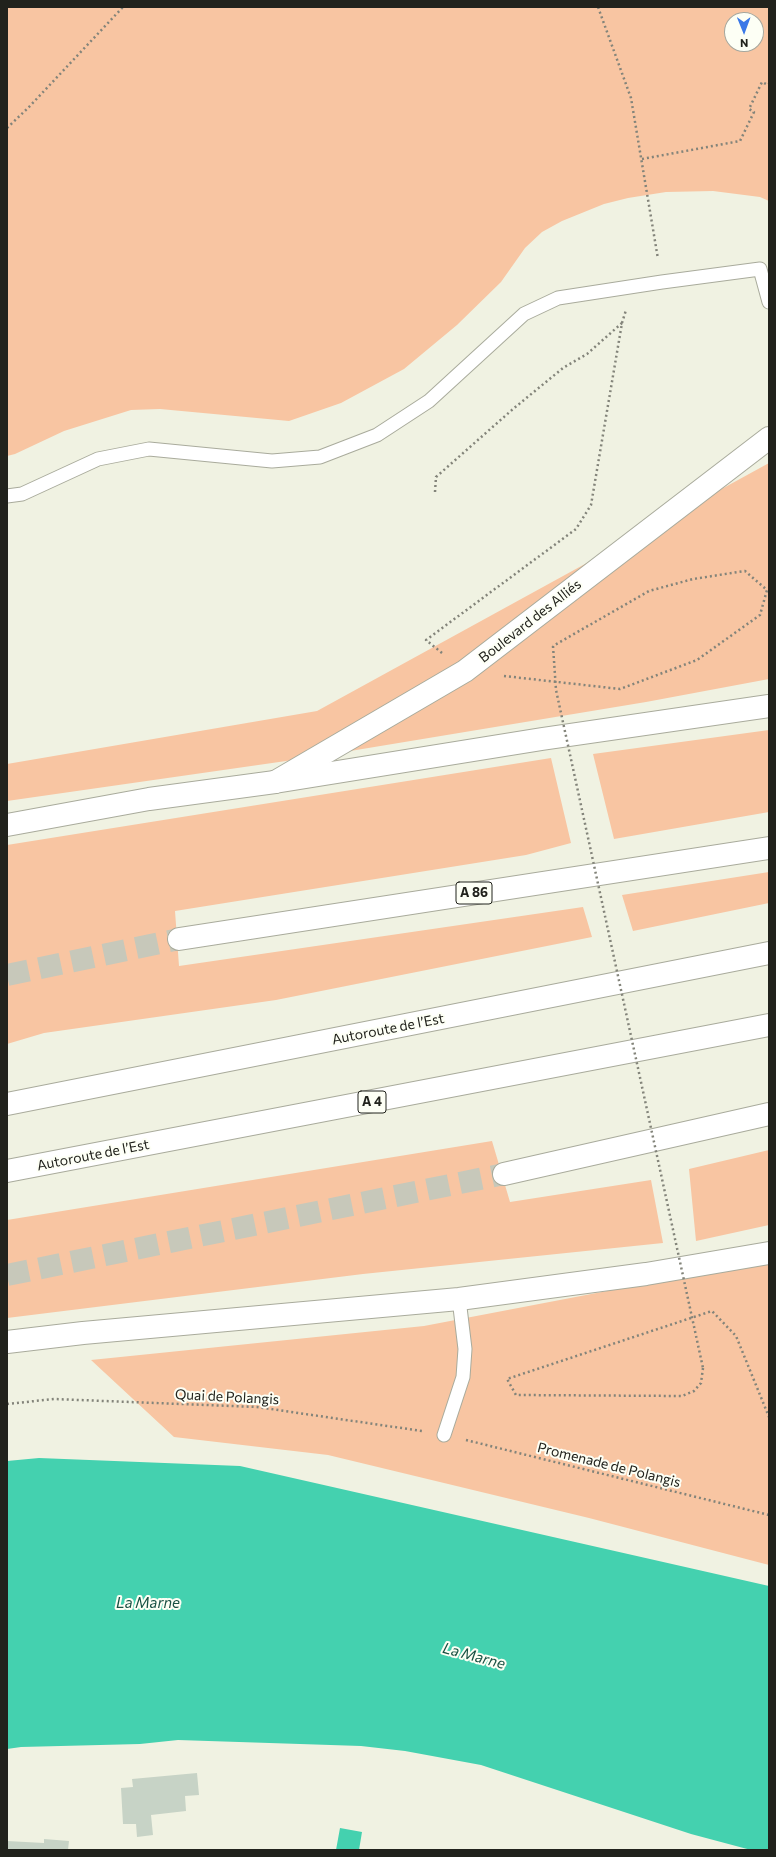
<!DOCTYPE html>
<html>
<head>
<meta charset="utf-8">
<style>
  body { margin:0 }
  #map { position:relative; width:776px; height:1857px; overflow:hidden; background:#f0f2e2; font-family:Commissioner,sans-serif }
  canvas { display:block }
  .frame { position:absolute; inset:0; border:8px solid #21221c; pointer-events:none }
  .north { position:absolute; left:724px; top:12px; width:40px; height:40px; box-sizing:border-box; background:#fdfff5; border:1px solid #a5a79e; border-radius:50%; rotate:179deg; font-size:11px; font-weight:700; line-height:16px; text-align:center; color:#21221c }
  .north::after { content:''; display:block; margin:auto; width:14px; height:18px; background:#3a78e7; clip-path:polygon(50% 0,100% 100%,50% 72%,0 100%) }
</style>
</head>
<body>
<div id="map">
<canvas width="776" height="1857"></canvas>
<div class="frame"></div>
<div class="north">N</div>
</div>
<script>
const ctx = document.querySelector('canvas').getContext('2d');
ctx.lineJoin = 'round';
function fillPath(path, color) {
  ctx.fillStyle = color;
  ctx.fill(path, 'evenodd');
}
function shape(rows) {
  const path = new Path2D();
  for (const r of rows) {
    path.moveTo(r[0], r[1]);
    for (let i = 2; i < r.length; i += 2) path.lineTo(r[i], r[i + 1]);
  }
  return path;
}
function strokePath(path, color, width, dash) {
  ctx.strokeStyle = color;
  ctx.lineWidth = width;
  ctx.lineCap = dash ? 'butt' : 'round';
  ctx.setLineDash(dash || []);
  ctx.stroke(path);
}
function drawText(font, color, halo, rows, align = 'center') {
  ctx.font = font + ' Commissioner,sans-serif';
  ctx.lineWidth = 4;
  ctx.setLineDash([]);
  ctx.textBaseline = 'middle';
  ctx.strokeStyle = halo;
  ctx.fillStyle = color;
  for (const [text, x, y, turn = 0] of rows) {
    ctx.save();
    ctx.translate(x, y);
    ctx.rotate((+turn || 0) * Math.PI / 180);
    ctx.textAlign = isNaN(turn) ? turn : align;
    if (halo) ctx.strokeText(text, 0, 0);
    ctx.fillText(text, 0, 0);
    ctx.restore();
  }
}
fillPath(shape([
  [7,7,769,7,769,201,760,197,713,191,666,192,628,198,604,204,562,221,542,232,525,248,501,282,457,325,404,369,341,403,289,421,160,409,131,410,64,431,15,454,7,456],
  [732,20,756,20,756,44,732,44],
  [769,463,769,679,646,702,314,757,7,801,7,764,317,711],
  [769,730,769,812,614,839,593,754],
  [551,758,571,843,526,855,175,911,179,966,583,907,592,937,276,1000,44,1033,7,1044,7,845],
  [769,872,769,903,633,931,622,895],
  [492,1141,510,1202,651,1180,663,1243,363,1274,7,1318,7,1220],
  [769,1150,769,1225,696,1241,689,1169],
  [769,1260,769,1565,589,1518,328,1455,174,1437,91,1360,424,1326]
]), '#f8c5a2');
fillPath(shape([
  [39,1458,240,1466,769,1586,769,1850,751,1850,691,1834,481,1765,405,1751,361,1746,178,1740,140,1744,21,1747,7,1749,7,1461],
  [340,1828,362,1832,359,1850,336,1850]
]), '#44d1af');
fillPath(shape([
  [197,1773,199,1795,185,1796,186,1811,151,1815,153,1835,137,1837,136,1824,123,1824,121,1788,133,1787,132,1779],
  [44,1839,69,1841,68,1850,7,1850,7,1841,44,1843]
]), '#c7d3c6');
strokePath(shape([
  [7,975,179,939],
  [7,1275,504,1174]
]), '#c7c8ba', 22, [22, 11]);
const lane = shape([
  [7,496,22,494,98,459,149,449,272,461,320,457,377,435,429,401,524,314,558,298,662,282,760,269,769,302],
  [444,1435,463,1377,465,1349,459,1299]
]);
const street = shape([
  [275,782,465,671,769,438]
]);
const primary = shape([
  [7,825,149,799,275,782]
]);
const highway = shape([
  [275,782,542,739,769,706],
  [179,939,769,848],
  [7,1104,769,953],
  [7,1171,769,1025],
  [504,1174,769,1114],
  [7,1342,83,1333,459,1299,646,1274,769,1253]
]);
strokePath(lane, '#a9ab9c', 15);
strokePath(street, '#a9ab9c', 24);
strokePath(primary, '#a9ab9c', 24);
strokePath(highway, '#a9ab9c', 24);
strokePath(shape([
  [598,7,631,98,658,259],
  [7,128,29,107,123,7],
  [642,159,740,141,754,112,749,109,762,82,768,85,769,84],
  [435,492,436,477,513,409,563,368,587,354,622,323],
  [442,653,426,640,576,529,591,505,622,323,626,310],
  [504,676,620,689,697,660,760,615,767,590,745,571,693,579,649,591,553,646],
  [703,1368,701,1383,694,1391,682,1396,516,1395,507,1379,712,1311,736,1336,769,1417],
  [7,1404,54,1399,257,1407,422,1431],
  [466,1440,769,1515]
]), '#83847a', 2.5, [2, 3]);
strokePath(lane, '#fff', 13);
strokePath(street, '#fff', 22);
strokePath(primary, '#fff', 22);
strokePath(highway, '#fff', 22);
strokePath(shape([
  [553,646,556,690,703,1368]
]), '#83847a', 2.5, [2, 3]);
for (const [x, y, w] of [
  [474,893,36],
  [372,1102,28]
]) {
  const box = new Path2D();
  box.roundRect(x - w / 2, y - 11, w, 22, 3);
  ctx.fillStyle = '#fdfff5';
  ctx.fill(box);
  strokePath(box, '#21221c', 1);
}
drawText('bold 13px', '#21221c', null, [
  ["A 86",474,893],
  ["A 4",372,1102]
]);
drawText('14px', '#21221c', '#fdfff5', [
  ["Boulevard des Alliés",530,621,-38],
  ["Autoroute de l’Est",388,1029,-11],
  ["Autoroute de l’Est",93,1155,-11],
  ["Quai de Polangis",227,1397,3],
  ["Promenade de Polangis",609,1465,14]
]);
drawText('italic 15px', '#185143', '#fdfff5', [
  ["La Marne",148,1603],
  ["La Marne",474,1656,15]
]);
</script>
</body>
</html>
